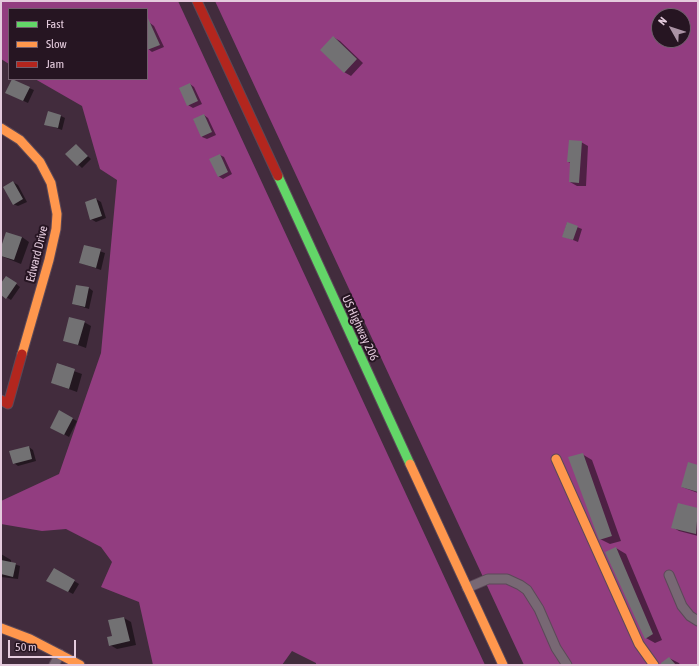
<!DOCTYPE html>
<html>
<head>
<meta charset="utf-8">
<style>
  body { margin:0 }
  #map { position:relative; width:699px; height:666px; overflow:hidden; background:#422c3d; font-family:"Asap Condensed",sans-serif }
  canvas { display:block }
  .frame { position:absolute; inset:0; border:2px solid #e4cbdd; pointer-events:none }
  .legend { position:absolute; left:8px; top:8px; width:140px; height:72px; box-sizing:border-box; background:#261522; border:1px solid #725e6d; margin:0; padding:5px 7px; list-style:none; font-size:12px; color:#e4cbdd }
  .legend li { display:flex; align-items:center; gap:8px; height:20px }
  .legend b { width:20px; border:1px solid #725e6d }
  .north { position:absolute; left:651px; top:8px; width:40px; height:40px; box-sizing:border-box; background:#261522; border:1px solid #725e6d; border-radius:50%; rotate:309deg; font-size:11px; font-weight:700; line-height:16px; text-align:center; color:#e4cbdd }
  .north::after { content:''; display:block; margin:auto; width:14px; height:18px; background:#ab93a5; clip-path:polygon(50% 0,100% 100%,50% 72%,0 100%) }
  .scale { position:absolute; left:8px; top:640px; width:68px; height:18px; box-sizing:border-box; border:2px solid #e4cbdd; border-top:0; padding-left:5px; font-size:12px; line-height:14px; white-space:nowrap; color:#e4cbdd; -webkit-text-stroke:3px #261522; paint-order:stroke }
</style>
</head>
<body>
<div id="map">
<canvas width="699" height="666"></canvas>
<div class="frame"></div>
<ul class="legend">
<li><b style="height:5px;background:#63d668"></b>Fast</li>
<li><b style="height:5px;background:#ff974d"></b>Slow</li>
<li><b style="height:5px;background:#b3261e"></b>Jam</li>
</ul>
<div class="north">N</div>
<div class="scale">50 m</div>
</div>
<script>
const ctx = document.querySelector('canvas').getContext('2d');
ctx.lineJoin = 'round';
function fillPath(path, color) {
  ctx.fillStyle = color;
  ctx.fill(path, 'evenodd');
}
function shape(rows) {
  const path = new Path2D();
  for (const r of rows) {
    path.moveTo(r[0], r[1]);
    for (let i = 2; i < r.length; i += 2) path.lineTo(r[i], r[i + 1]);
  }
  return path;
}
function strokePath(path, color, width, dash) {
  ctx.strokeStyle = color;
  ctx.lineWidth = width;
  ctx.lineCap = dash ? 'butt' : 'round';
  ctx.setLineDash(dash || []);
  ctx.stroke(path);
}
function drawText(font, color, halo, rows, align = 'center') {
  ctx.font = font + ' "Asap Condensed",sans-serif';
  ctx.lineWidth = 4;
  ctx.setLineDash([]);
  ctx.textBaseline = 'middle';
  ctx.strokeStyle = halo;
  ctx.fillStyle = color;
  for (const [text, x, y, turn = 0] of rows) {
    ctx.save();
    ctx.translate(x, y);
    ctx.rotate((+turn || 0) * Math.PI / 180);
    ctx.textAlign = isNaN(turn) ? turn : align;
    if (halo) ctx.strokeText(text, 0, 0);
    ctx.fillText(text, 0, 0);
    ctx.restore();
  }
}
fillPath(shape([
  [1,1,178,1,485,665,316,665,316,663,292,651,282,665,153,665,139,602,101,587,112,562,101,547,66,529,42,531,1,524,1,501,59,474,101,353,117,180,100,169,82,106,35,79,147,79,147,9,9,9,9,64,1,59],
  [215,1,698,1,698,665,524,665],
  [659,16,683,16,683,40,659,40]
]), '#923d80');
fillPath(shape([
  [150,23,154,26,164,47,152,52,147,48,147,24],
  [333,37,340,41,363,63,351,76,344,72],
  [190,84,194,87,202,104,193,108,188,105],
  [29,88,34,90,28,103,11,95],
  [204,115,208,118,216,135,207,139,202,137,194,120],
  [61,116,65,118,62,130,45,124],
  [581,142,588,146,586,186,577,186,570,182,571,163,568,162],
  [76,145,91,159,82,168,67,154],
  [220,155,224,157,232,174,223,179,218,176],
  [13,182,18,185,27,202,18,206,13,204],
  [96,199,101,202,106,218,96,222,91,219],
  [567,223,582,229,578,242,563,236],
  [22,237,29,242,21,264,1,256,1,250],
  [85,246,105,253,101,270,80,263],
  [11,280,20,287,11,300,1,294,1,285],
  [89,288,93,291,89,309,73,304],
  [84,322,91,326,86,348,64,340],
  [57,365,82,374,77,392,52,383],
  [59,412,77,421,69,437,51,427],
  [29,447,33,450,36,461,18,466,14,463],
  [582,454,592,460,621,541,610,544,600,539],
  [698,466,698,493,682,487],
  [679,504,698,509,698,536,679,531,672,527],
  [616,548,626,554,662,640,655,643,646,638],
  [1,554,11,560,11,563,20,566,18,579,1,577],
  [55,569,79,584,73,594,48,581],
  [124,618,131,622,136,645,117,649,110,645],
  [669,658,679,663,680,665,662,665]
]), '#0007');
fillPath(shape([
  [147,16,160,45,147,50],
  [333,36,357,59,344,73,320,50],
  [12,79,30,87,23,101,5,93],
  [190,83,198,101,187,106,179,88],
  [48,111,61,115,58,128,44,125],
  [204,114,212,132,201,137,193,119],
  [569,140,582,141,579,183,569,182,570,162,567,162],
  [76,144,88,156,77,166,65,154],
  [220,154,228,172,218,177,209,159],
  [13,181,23,199,13,205,3,187],
  [96,198,102,216,90,220,85,202],
  [567,222,578,226,573,240,562,237],
  [6,232,22,237,14,260,1,256,1,247],
  [84,245,101,249,96,268,79,263],
  [6,276,17,283,6,299,1,295,1,283],
  [76,285,89,287,85,307,72,304],
  [69,317,85,321,78,345,63,341],
  [57,363,75,369,69,389,51,383],
  [59,410,73,418,64,435,50,428],
  [29,446,32,459,13,464,9,451],
  [583,453,612,536,599,540,568,457],
  [688,462,698,465,698,492,681,487],
  [678,503,698,508,696,534,671,528],
  [616,547,653,634,645,639,605,552],
  [1,560,16,563,13,577,1,574],
  [54,568,75,580,68,592,46,581],
  [124,617,130,641,109,646,107,637,112,636,108,620],
  [669,657,676,665,661,665,661,663]
]), '#727173');
const street = shape([
  [669,575,682,606,690,616,698,621],
  [467,588,488,579,507,579,520,585,527,590,539,609,556,648,567,665],
  [54,665,60,654]
]);
const fast = shape([
  [278,176,410,464]
]);
const slow = shape([
  [1,128,20,140,40,162,51,183,57,214,56,229,49,260,22,354],
  [556,459,639,644,654,665],
  [410,464,503,665],
  [1,628,30,639,80,665]
]);
const jam = shape([
  [197,1,278,176],
  [1,400,8,404,22,354]
]);
strokePath(street, '#5c4958', 11);
strokePath(fast, '#5c4958', 11);
strokePath(slow, '#5c4958', 11);
strokePath(jam, '#5c4958', 11);
strokePath(street, '#786874', 9);
strokePath(fast, '#63d668', 9);
strokePath(slow, '#ff974d', 9);
strokePath(jam, '#b3261e', 9);
drawText('12px', '#e4cbdd', '#261522', [
  ["Edward Drive",37,254,-76],
  ["US Highway 206",360,328,65]
]);
</script>
</body>
</html>
